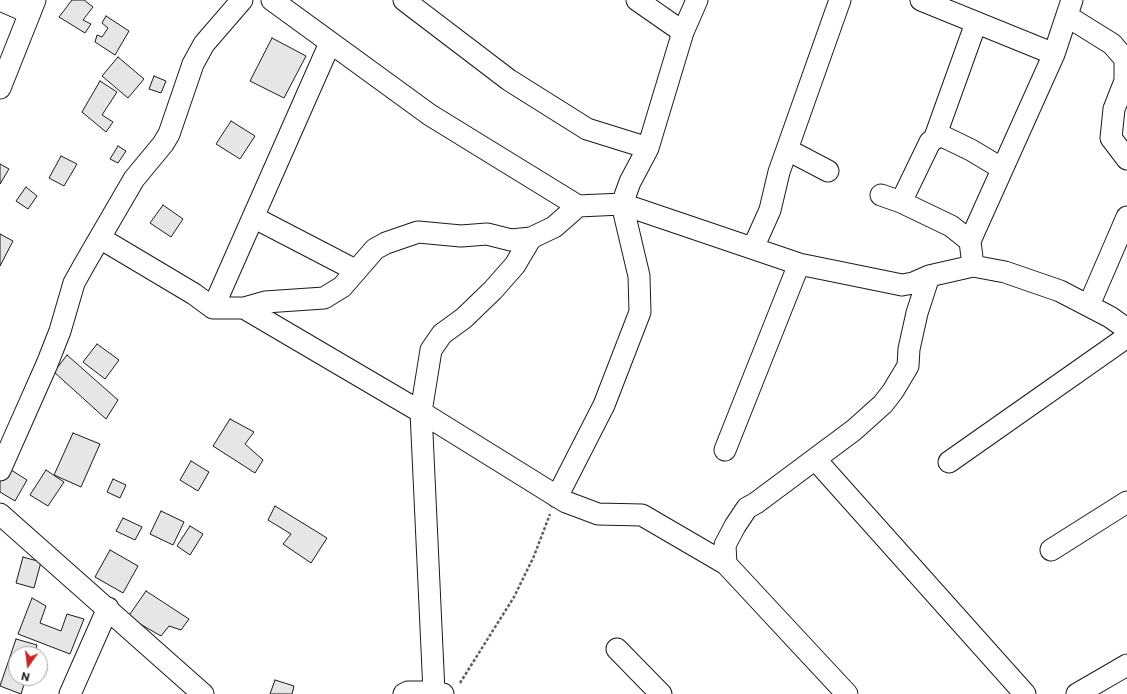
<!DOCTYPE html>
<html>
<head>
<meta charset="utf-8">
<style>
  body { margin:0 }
  #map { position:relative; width:1127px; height:694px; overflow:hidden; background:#fff; font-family:Commissioner,sans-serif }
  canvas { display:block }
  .north { position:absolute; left:8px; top:646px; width:40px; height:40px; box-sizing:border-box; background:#fff; border:1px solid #a3a3a3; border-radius:50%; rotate:194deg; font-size:11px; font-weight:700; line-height:16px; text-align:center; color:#1a1a1a }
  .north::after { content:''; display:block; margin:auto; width:14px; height:18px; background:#c62828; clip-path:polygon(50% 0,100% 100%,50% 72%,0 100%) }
</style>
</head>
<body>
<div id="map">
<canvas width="1127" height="694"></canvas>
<div class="north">N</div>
</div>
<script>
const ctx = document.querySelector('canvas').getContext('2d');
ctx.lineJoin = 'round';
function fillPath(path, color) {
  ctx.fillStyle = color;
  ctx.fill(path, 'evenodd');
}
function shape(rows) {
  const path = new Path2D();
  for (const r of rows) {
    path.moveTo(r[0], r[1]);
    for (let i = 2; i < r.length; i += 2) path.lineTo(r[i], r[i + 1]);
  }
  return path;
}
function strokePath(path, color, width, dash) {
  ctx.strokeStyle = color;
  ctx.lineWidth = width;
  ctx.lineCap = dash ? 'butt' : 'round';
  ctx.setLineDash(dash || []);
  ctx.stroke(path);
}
const building = shape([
  [72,0,84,0,93,7,83,20,91,24,85,33,59,17,72,0],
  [106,16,129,31,115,55,95,42,97,35,102,37,108,28,102,23,106,16],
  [272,38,306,56,284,98,250,81,272,38],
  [118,57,144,79,128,98,102,76,118,57],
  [154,76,166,81,161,93,149,89,154,76],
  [100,81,117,92,102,115,113,122,106,132,82,112,100,81],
  [231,121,255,136,240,159,216,144,231,121],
  [118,146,126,151,118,163,110,159,118,146],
  [61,156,77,164,64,186,49,178,61,156],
  [0,164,9,169,0,184,0,164],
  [26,187,37,196,28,209,16,201,26,187],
  [163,205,183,219,171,237,150,223,163,205],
  [0,234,13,241,0,266,0,234],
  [97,344,119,360,105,379,83,362,97,344],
  [67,355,118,400,106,419,54,372,67,355],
  [230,419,254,432,245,444,263,460,255,473,213,446,230,419],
  [73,433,100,444,81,487,54,475,73,433],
  [191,461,209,472,198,491,180,480,191,461],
  [8,468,27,480,15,501,0,492,0,482,8,468],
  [46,470,64,482,48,506,30,495,46,470],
  [113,479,126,485,120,498,107,492,113,479],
  [275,506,327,538,311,563,283,544,291,534,268,520,275,506],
  [161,511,184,522,173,545,150,534,161,511],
  [123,518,142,527,135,540,116,531,123,518],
  [190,526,203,534,190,555,177,546,190,526],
  [110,550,138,566,123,593,95,577,110,550],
  [23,557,41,562,34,588,16,583,23,557],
  [146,591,189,619,181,630,169,626,161,636,128,617,146,591],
  [32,598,46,606,40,623,61,631,67,614,84,619,70,654,18,634,32,598],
  [16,639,37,645,34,654,16,654,16,678,26,678,21,694,0,686,16,639],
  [275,680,294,686,292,694,270,694,275,680]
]);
fillPath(building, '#e6e6e6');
strokePath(building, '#1a1a1a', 1);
const minor = shape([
  [0,0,30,13],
  [272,0,430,115,578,206,622,204,799,264,902,285,913,283,929,276,973,266,1005,272,1060,291,1110,317,1127,329],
  [404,0,509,80,587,129,648,148],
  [637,0,683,32],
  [921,0,1054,54],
  [1067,16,1112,44,1125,59,1125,81,1114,109,1111,138,1127,159],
  [0,88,35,0],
  [935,137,976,23],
  [788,150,828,171],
  [881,195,901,202,951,226,970,241],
  [901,202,930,142,940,135,971,150,1001,168],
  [253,217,355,270],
  [100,238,194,294,213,308,244,308,265,302,324,298,342,287,375,249,386,243,418,232,461,236,487,234,511,240,531,238,554,227,578,206],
  [753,248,770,210,779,172,840,0],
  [973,266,970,241,1054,54,1072,0],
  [1089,305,1127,217],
  [213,308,330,43],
  [244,308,421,412,566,502,598,514,642,515,726,564],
  [725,450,799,264],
  [815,459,1025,694],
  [949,462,1127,337],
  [0,470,47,364,60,331,74,283,84,265,134,179,163,144,169,134,193,64,204,44,242,0],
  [557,497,604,405,640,312,639,276,622,204,630,182,648,148,683,32,697,0],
  [0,514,203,694],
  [1051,550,1127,502],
  [617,649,661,694],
  [434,692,421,412,431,350,442,334,464,318,493,290,515,265,531,238],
  [70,694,108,608],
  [404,694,408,692,434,692,443,694],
  [847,694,726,564,725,545,735,526,747,508,756,503,854,430,883,404,893,391,908,366,909,349,917,313,929,276],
  [1077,694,1127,665]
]);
strokePath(minor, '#1a1a1a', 23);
strokePath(shape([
  [460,683,514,597,534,556,550,514]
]), '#5f5f5f', 2.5, [3, 2]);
strokePath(minor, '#fff', 21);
</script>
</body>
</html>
